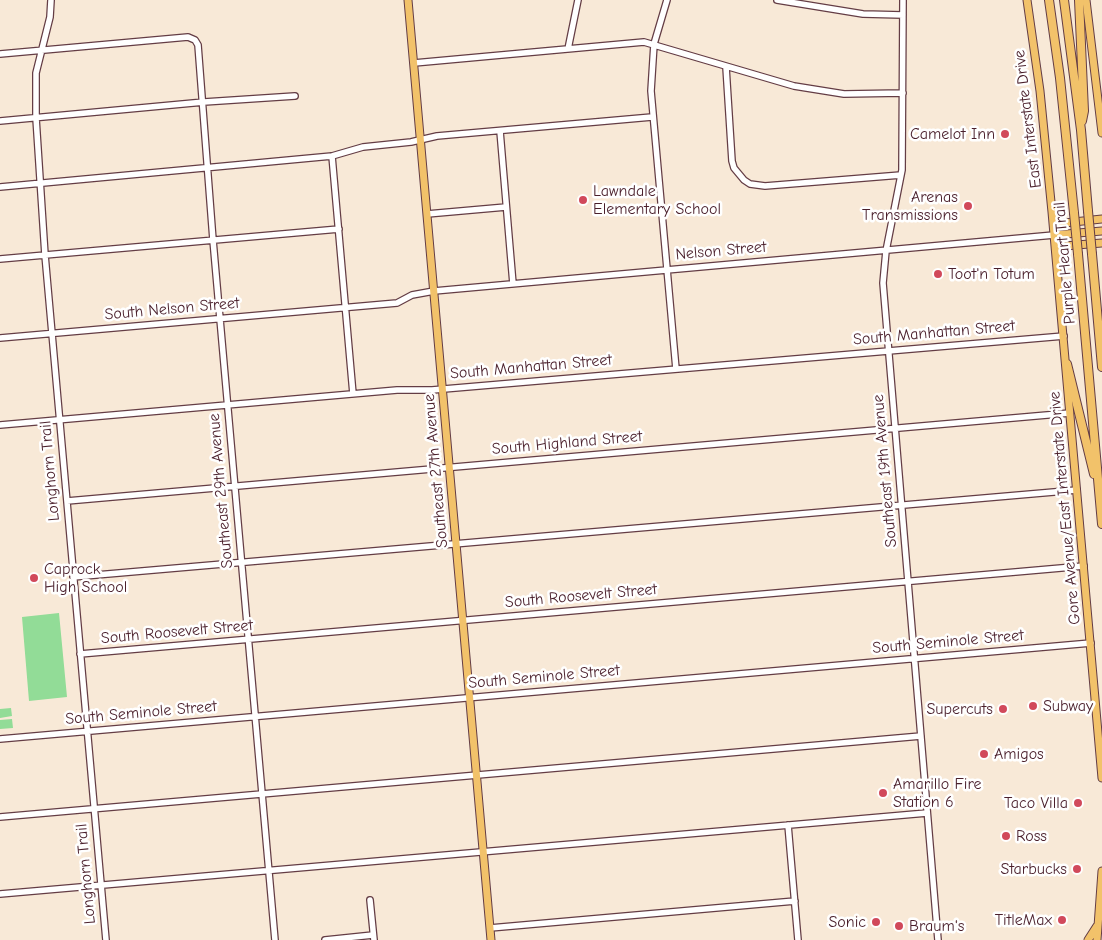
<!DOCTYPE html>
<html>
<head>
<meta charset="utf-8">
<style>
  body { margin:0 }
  canvas { display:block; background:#f8e9d7 }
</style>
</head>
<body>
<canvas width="1102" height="940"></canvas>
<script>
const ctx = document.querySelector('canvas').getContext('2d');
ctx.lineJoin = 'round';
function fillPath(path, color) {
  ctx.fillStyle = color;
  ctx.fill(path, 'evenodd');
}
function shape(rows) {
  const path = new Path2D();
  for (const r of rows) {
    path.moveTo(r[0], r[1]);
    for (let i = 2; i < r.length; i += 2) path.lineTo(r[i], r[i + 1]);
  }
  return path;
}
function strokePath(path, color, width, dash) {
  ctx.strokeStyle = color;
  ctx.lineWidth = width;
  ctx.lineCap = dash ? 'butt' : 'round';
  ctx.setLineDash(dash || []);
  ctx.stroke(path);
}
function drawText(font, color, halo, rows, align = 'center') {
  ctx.font = font + ' "Comic Neue",sans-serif';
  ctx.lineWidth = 5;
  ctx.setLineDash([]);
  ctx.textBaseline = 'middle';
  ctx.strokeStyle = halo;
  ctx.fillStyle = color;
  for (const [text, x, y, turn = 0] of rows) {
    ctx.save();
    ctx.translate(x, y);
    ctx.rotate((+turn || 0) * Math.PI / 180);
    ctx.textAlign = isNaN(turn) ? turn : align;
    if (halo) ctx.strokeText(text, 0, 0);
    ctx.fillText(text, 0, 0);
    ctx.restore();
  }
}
fillPath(shape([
  [59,613,67,697,29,701,22,617],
  [11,708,12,716,0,718,0,709],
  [12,719,13,728,0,729,0,720]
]), '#92dc97');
const minor = shape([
  [51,0,50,17,36,73,36,118,45,255,106,940],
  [667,0,654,44,651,91,676,369],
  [777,0,863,14,903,15],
  [903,0,902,170,886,251,883,283,938,940],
  [568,49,578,0],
  [0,54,188,37,195,40,198,45,213,240,275,940],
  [414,63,644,42,794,86,844,94,903,93],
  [726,67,732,161,734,168,744,180,750,184,765,186,901,175],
  [0,121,204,102,295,96],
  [500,131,513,284],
  [332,156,353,394],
  [0,187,332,156,363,147,411,142,437,136,652,117],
  [427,214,506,207],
  [0,259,339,229],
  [0,338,397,303,412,295,434,291,1054,235],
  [0,425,397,390,432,390,1064,336],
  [67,501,1070,413],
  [73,577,1077,490],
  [80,654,1084,566],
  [0,739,1091,643],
  [0,817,921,736],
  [788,825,798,940],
  [0,894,927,813],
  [370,900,374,940],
  [490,928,795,901],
  [325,940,373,935]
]);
const major = shape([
  [408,0,491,940],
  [1027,0,1040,91,1052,212,1102,778],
  [1086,0,1102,133],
  [1054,215,1058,221,1064,223,1102,219],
  [1054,235,1102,231],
  [1058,255,1064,246,1102,243],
  [1088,940,1097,926],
  [1097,940,1102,871]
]);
const highway = shape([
  [1049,0,1060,78,1074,213],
  [1064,0,1081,130,1088,211],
  [1079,0,1084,111,1082,121],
  [1078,254,1102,524],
  [1092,254,1102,367],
  [1067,364,1094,474]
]);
strokePath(minor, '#643d45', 8);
strokePath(major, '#643d45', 9);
strokePath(highway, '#643d45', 10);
strokePath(minor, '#fff', 5.5);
strokePath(major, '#f2c26a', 7);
strokePath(highway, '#f2c26a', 8);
const highwayBridge = shape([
  [1088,211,1092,254],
  [1074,213,1078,254]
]);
strokePath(highwayBridge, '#643d45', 10, []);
strokePath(highwayBridge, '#f2c26a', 8);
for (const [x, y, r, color] of [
  [1005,134,5,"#d1495b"],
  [583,200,5,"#d1495b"],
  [968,206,5,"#d1495b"],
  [938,274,5,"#d1495b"],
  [34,578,5,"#d1495b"],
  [1033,706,5,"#d1495b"],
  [1003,709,5,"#d1495b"],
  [984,754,5,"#d1495b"],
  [883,793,5,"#d1495b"],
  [1078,803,5,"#d1495b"],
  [1006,836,5,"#d1495b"],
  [1077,869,5,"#d1495b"],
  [1062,920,5,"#d1495b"],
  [876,922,5,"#d1495b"],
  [899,926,5,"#d1495b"]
]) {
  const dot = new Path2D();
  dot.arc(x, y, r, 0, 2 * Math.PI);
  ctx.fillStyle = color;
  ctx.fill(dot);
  strokePath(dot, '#fff', 2);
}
drawText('16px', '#4a1f2b', '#fff', [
  ["East Interstate Drive",1028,119,-97],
  ["Nelson Street",721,251,-5],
  ["Purple Heart Trail",1065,263,-95],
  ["South Nelson Street",172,309,-5],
  ["South Manhattan Street",934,333,-5],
  ["South Manhattan Street",531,367,-5],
  ["South Highland Street",567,443,-5],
  ["Longhorn Trail",50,471,-95],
  ["Southeast 27th Avenue",436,471,-95],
  ["Southeast 19th Avenue",885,471,-95],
  ["Southeast 29th Avenue",221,491,-95],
  ["Gore Avenue/East Interstate Drive",1065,508,-95],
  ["South Roosevelt Street",581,596,-5],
  ["South Roosevelt Street",177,632,-5],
  ["South Seminole Street",948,642,-5],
  ["South Seminole Street",544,677,-5],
  ["South Seminole Street",141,713,-5],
  ["Longhorn Trail",86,874,-95]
]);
drawText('16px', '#4a1f2b', '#fff', [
  ["Camelot Inn",995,134,"right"],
  ["Lawndale",593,191],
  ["Elementary School",593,209],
  ["Arenas",958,197,"right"],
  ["Transmissions",958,215,"right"],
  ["Toot'n Totum",948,274],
  ["Caprock",44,569],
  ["High School",44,587],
  ["Subway",1043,706],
  ["Supercuts",993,709,"right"],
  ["Amigos",994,754],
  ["Amarillo Fire",893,784],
  ["Station 6",893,802],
  ["Taco Villa",1068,803,"right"],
  ["Ross",1016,836],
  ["Starbucks",1067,869,"right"],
  ["TitleMax",1052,920,"right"],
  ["Sonic",866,922,"right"],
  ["Braum's",909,926]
], 'left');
</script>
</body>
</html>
